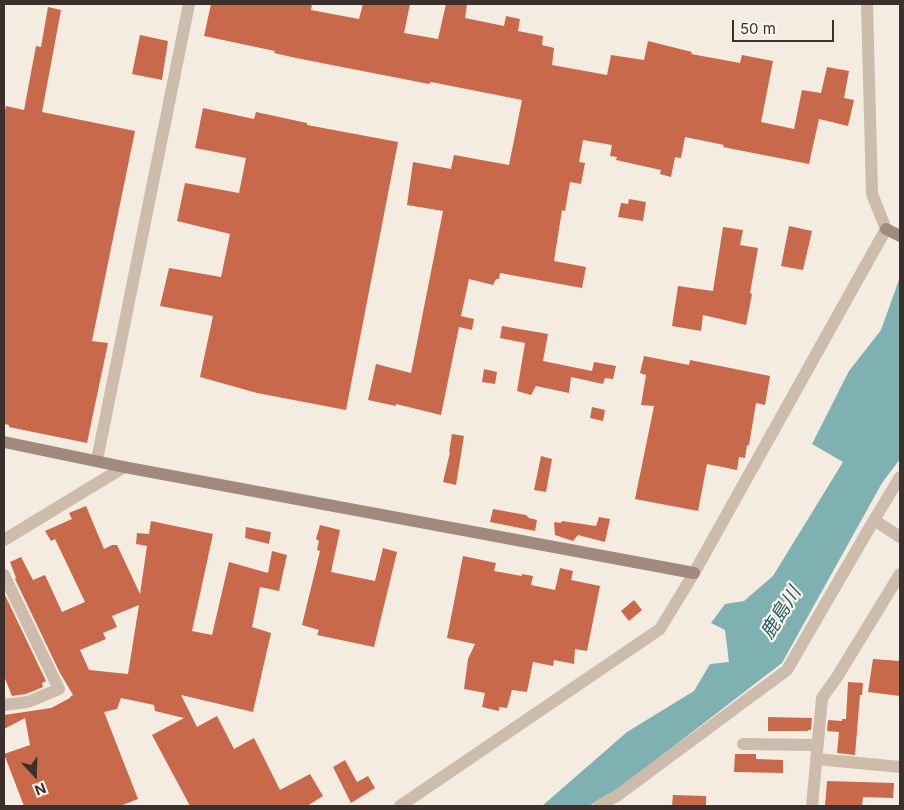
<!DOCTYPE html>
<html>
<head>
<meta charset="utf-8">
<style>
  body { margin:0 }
  #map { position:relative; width:904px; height:810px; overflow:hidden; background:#f4ebe1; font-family:Inter,sans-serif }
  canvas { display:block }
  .frame { position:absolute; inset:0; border:5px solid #3b302b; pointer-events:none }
  .north { position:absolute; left:10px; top:750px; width:50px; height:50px; -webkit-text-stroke:4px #fbf5ee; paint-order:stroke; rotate:159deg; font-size:14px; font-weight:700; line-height:20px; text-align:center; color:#3b302b }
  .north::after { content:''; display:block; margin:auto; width:18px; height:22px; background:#3b302b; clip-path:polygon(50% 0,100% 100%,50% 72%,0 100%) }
  .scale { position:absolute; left:732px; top:20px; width:102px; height:22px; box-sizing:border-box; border:2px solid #3b302b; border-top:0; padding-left:6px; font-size:15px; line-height:18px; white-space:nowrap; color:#3b302b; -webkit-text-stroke:4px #fbf5ee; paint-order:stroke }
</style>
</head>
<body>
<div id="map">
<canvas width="904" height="810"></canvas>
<div class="frame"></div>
<div class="north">N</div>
<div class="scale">50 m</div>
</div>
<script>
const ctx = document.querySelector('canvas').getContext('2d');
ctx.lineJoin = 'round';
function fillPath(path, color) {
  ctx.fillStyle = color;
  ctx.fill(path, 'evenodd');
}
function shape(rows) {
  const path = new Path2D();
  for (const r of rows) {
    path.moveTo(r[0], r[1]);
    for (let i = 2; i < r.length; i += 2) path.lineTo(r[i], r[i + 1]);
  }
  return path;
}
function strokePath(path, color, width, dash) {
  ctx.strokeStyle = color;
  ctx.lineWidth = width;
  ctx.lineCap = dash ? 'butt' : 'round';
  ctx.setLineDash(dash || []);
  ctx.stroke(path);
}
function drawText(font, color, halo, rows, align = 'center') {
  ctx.font = font + ' Inter,"Noto Sans JP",sans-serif';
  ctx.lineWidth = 4.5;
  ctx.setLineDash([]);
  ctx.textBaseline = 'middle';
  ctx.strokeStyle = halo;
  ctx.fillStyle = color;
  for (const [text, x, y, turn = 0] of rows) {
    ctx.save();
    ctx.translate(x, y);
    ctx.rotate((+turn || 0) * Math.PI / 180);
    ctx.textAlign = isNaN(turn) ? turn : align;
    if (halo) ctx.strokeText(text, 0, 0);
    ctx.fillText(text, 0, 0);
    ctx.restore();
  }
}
fillPath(shape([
  [900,277,900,459,882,483,782,663,618,789,589,806,542,806,627,732,694,691,710,664,729,662,725,630,711,623,725,604,744,601,773,576,843,462,812,444,849,371,881,330]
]), '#7fb0b2');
fillPath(shape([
  [211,4,312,4,311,10,359,19,363,4,410,4,404,33,438,39,446,4,467,4,465,18,504,26,506,16,520,19,518,31,543,36,542,45,554,48,552,65,607,75,611,55,644,60,648,41,692,52,691,54,740,63,742,55,773,61,761,122,794,129,802,90,821,93,827,67,849,71,844,98,854,100,848,126,819,119,809,164,723,147,724,145,685,137,681,158,675,157,671,177,660,174,661,170,616,160,617,157,610,156,612,145,583,140,579,162,585,163,581,184,570,182,565,211,562,210,554,261,586,267,582,288,500,273,499,279,496,279,493,285,469,279,461,316,474,319,472,330,459,327,441,415,396,404,396,406,368,400,376,364,411,373,443,211,407,205,413,162,451,169,454,155,509,165,522,100,431,82,429,84,296,58,274,53,275,51,204,36],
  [48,7,61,10,42,112,135,131,92,341,108,343,87,443,9,427,9,425,4,424,4,115,6,106,24,110,36,46,41,47],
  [140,35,168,41,162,80,132,74],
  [203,108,254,119,256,112,307,123,307,125,398,142,346,410,257,393,200,377,213,316,160,306,169,268,221,277,230,234,177,221,185,183,239,193,246,158,195,148],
  [629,199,646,202,643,221,618,217,621,203,628,204],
  [789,226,812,231,803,270,781,266],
  [723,227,743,230,740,245,758,248,750,293,752,294,746,325,703,315,701,331,672,326,678,286,713,291],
  [502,326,548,334,543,361,592,371,594,362,616,366,613,379,605,378,603,384,571,377,569,393,536,386,531,395,517,391,525,343,500,338],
  [644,356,689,365,690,360,770,376,765,405,756,403,749,445,747,445,745,458,739,457,737,470,707,464,698,511,635,499,654,406,641,405,646,375,640,373],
  [484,369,497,372,495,384,482,382],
  [592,407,605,410,603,421,590,418],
  [452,434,464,436,456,485,443,482,450,452,449,452],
  [541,456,552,459,546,492,534,490],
  [86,506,104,549,112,545,117,545,140,594,147,546,136,544,137,533,149,534,151,521,213,534,192,631,212,635,229,562,268,573,272,551,287,555,279,591,260,587,252,627,271,633,253,712,181,695,197,727,217,716,234,749,254,738,280,790,310,774,323,796,307,806,190,806,152,735,184,718,155,711,154,705,121,698,117,709,104,712,138,799,120,806,24,806,4,754,30,745,25,718,4,729,4,715,51,708,70,698,70,697,73,695,60,673,15,579,16,578,10,562,21,557,33,580,45,575,62,612,85,602,55,539,51,541,45,531,72,519,69,513],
  [139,605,128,674,89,670,80,650,106,639,103,633,117,627,112,616],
  [493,509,526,515,529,518,537,520,535,531,490,522],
  [599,517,610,519,605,542,578,535,573,541,555,535,554,522,561,523,562,521,596,526],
  [320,525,340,530,331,572,375,581,383,548,397,552,374,647,317,635,319,630,302,625,320,551,317,550,319,541,316,539],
  [246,527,271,532,269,544,245,538],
  [463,556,496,563,494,571,522,576,522,574,533,576,531,585,555,590,560,568,573,571,571,580,600,586,587,651,575,649,574,664,554,660,553,666,533,662,527,692,512,690,507,708,499,707,499,711,482,707,485,693,464,689,468,659,475,644,447,638],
  [4,593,46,681,42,683,43,687,26,694,12,696,4,676],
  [634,600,642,610,629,621,621,611],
  [873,659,900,661,900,696,868,692],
  [848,682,863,683,862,695,860,695,855,755,837,753,839,732,827,731,828,720,842,721,842,719,846,719],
  [768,717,812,718,811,730,808,730,808,731,768,731],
  [735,754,756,754,756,759,783,760,783,773,734,772],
  [345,760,357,782,368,776,375,788,351,803,333,767],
  [827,781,894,783,893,798,863,797,862,806,825,806],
  [673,795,706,796,706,806,672,806]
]), '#c8694b');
strokePath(shape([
  [97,460,189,4],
  [900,477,874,520,900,537],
  [4,540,124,467],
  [4,575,59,689,28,702,4,705],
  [743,744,818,745],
  [816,759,900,767],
  [400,806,660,629,694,573,886,229,872,194,867,4],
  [599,806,618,795,787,670,874,520],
  [812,806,822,698,837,677,900,574]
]), '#cdbbac', 12);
strokePath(shape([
  [886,229,900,236],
  [4,442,124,467,694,573]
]), '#a18a7d', 12);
drawText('italic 19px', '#1f5a5e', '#fbf5ee', [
  ["鹿島川",781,613,-58]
]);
</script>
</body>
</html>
